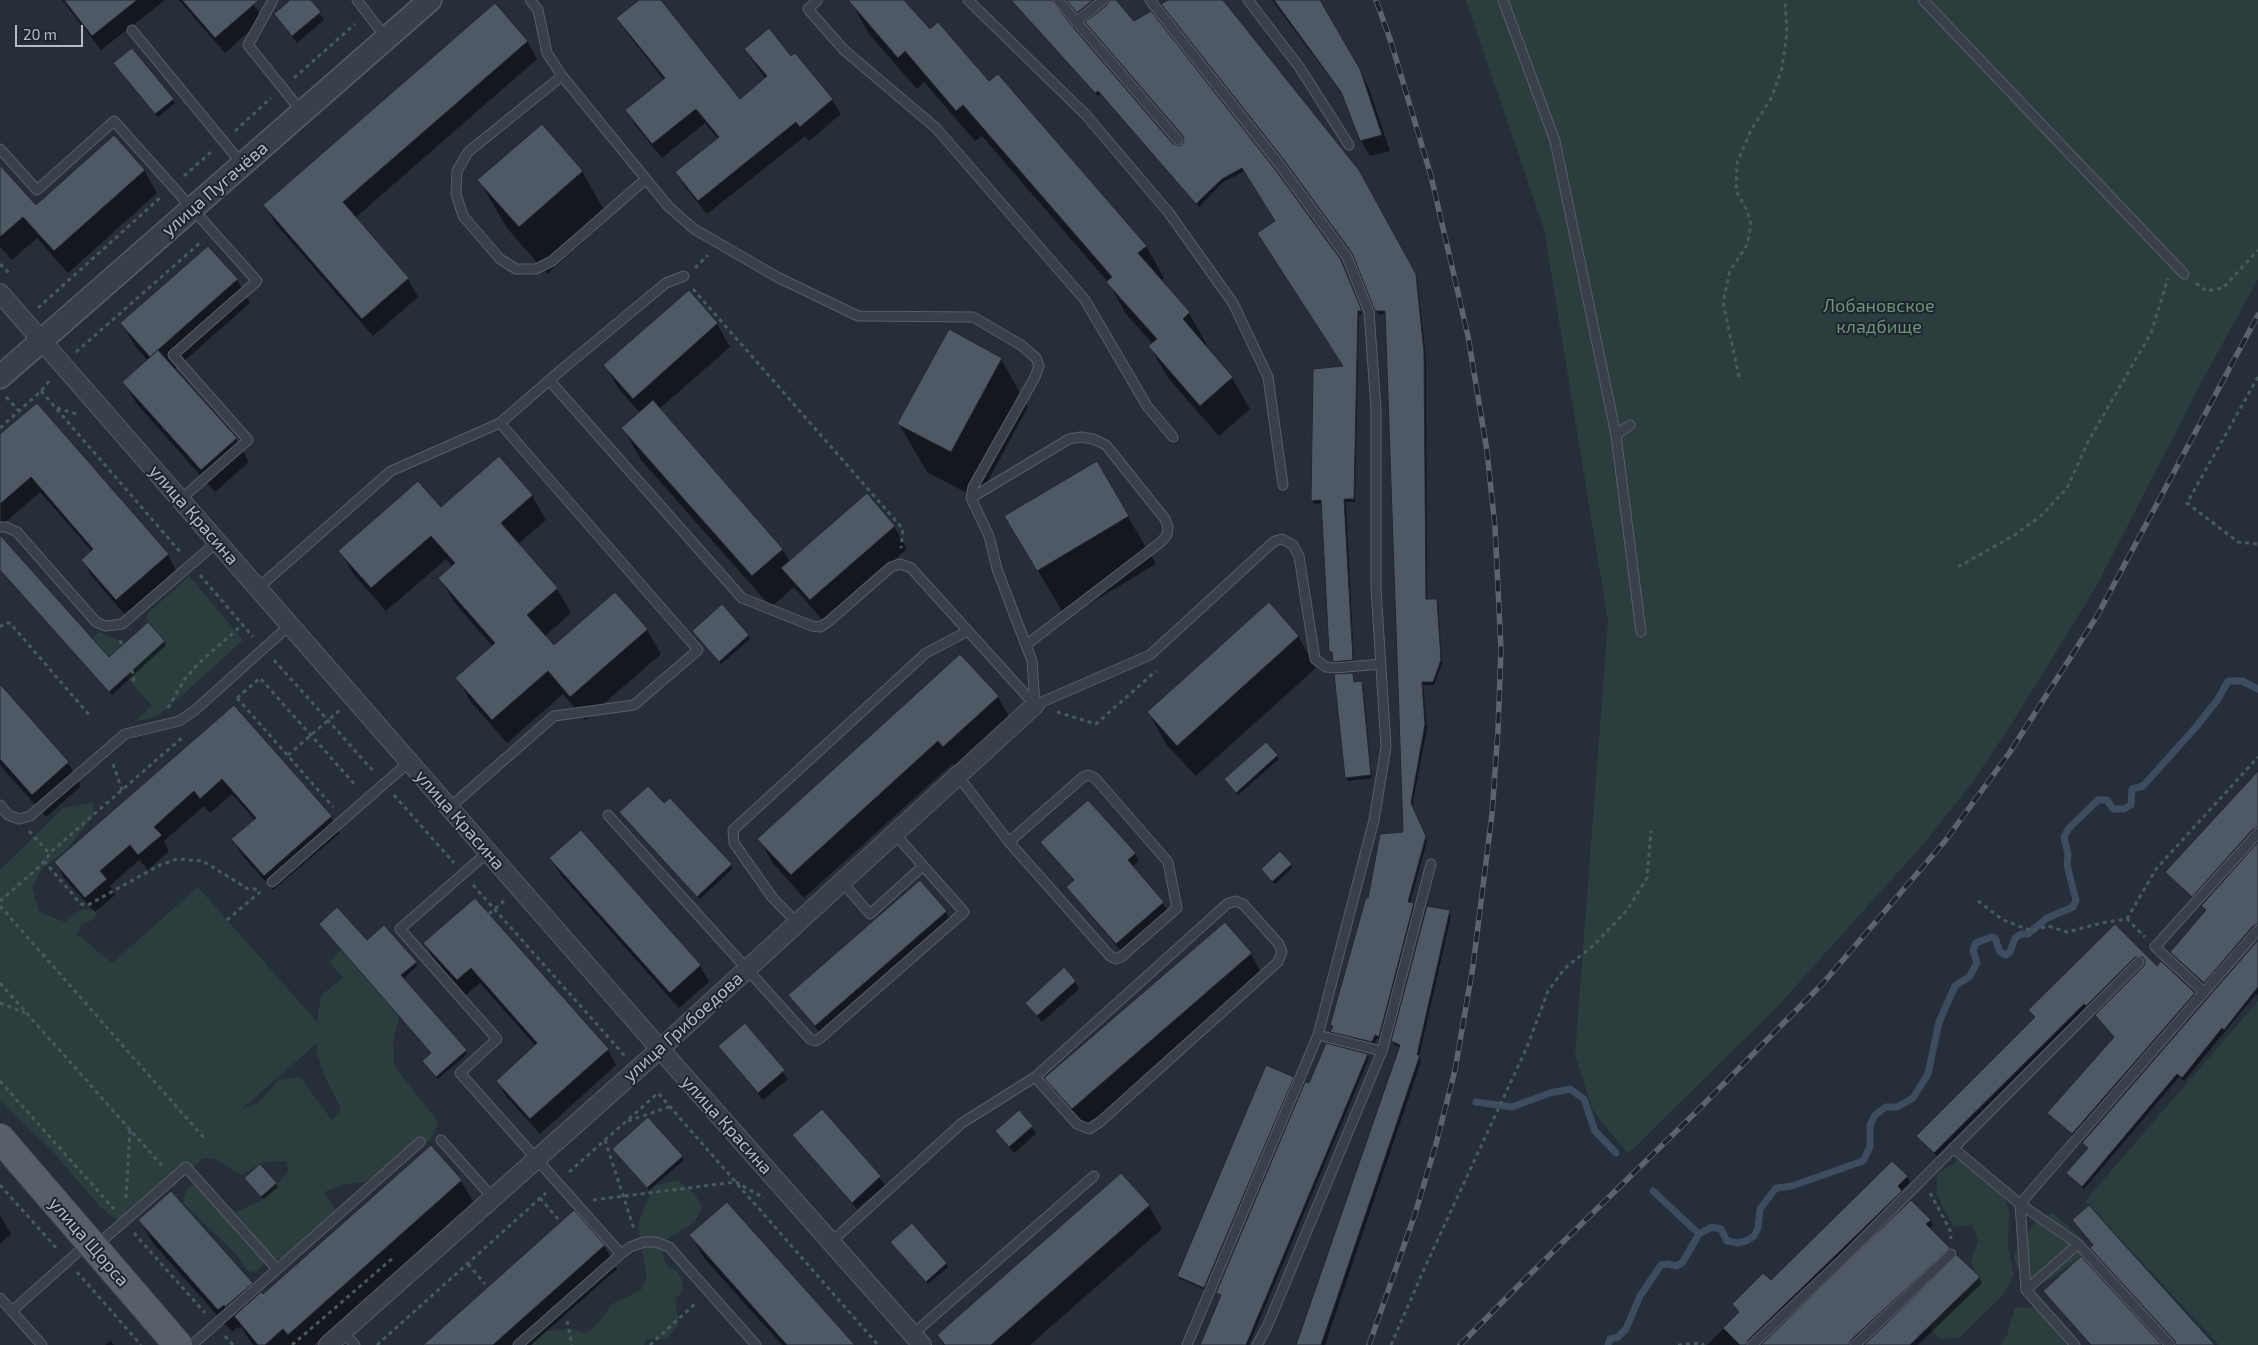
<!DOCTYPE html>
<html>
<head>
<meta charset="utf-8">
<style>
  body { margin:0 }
  #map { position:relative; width:2258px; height:1345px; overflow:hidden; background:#262e39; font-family:"Exo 2",sans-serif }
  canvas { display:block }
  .scale { position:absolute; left:15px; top:25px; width:68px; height:22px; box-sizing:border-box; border:2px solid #b5bbc5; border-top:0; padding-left:6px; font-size:15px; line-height:18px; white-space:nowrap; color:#b5bbc5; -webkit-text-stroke:4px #1e252f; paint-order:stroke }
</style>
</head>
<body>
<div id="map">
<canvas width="2258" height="1345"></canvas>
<div class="scale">20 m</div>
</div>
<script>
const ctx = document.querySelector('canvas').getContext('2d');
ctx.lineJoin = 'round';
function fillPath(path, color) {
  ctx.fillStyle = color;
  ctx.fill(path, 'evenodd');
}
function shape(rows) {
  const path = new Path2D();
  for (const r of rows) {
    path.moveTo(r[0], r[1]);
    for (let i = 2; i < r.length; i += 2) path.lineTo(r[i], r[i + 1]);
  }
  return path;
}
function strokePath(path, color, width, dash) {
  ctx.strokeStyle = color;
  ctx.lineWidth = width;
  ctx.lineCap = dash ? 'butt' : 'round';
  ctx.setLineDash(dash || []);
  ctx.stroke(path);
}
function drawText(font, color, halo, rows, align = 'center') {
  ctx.font = font + ' "Exo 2",sans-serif';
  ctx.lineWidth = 4;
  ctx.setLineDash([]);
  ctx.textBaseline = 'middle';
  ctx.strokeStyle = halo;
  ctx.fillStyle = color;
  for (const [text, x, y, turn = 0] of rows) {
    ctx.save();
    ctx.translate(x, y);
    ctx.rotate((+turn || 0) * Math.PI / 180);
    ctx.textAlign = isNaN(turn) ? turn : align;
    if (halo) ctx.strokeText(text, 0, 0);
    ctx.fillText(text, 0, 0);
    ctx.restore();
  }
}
fillPath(shape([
  [1466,0,2258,0,2258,279,2202,381,2096,587,2014,720,1972,783,1926,841,1777,1007,1628,1154,1593,1111,1575,1054,1608,621,1544,229],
  [189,576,243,640,167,709,152,718,134,722,152,706,92,638,99,632,124,643,141,662,165,641,148,622,147,614],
  [94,802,93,816,68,848,42,869,32,887,39,912,65,922,80,910,97,910,95,919,82,924,77,934,112,963,198,887,317,1022,321,995,343,978,329,962,350,940,403,1000,393,1042,394,1065,438,1122,431,1139,410,1158,363,1182,343,1185,324,1192,336,1210,326,1230,284,1259,267,1258,258,1271,249,1272,235,1253,183,1203,186,1189,197,1183,236,1212,262,1200,289,1171,285,1161,263,1162,241,1175,215,1159,203,1158,173,1187,157,1184,140,1205,119,1221,100,1207,55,1154,0,1101,0,870,63,808],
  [317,1043,317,1053,325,1077,341,1109,332,1120,300,1077,279,1080,258,1103,242,1109],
  [2258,1001,2258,1345,2219,1345,2085,1201],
  [1960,1159,2003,1194,2009,1210,2008,1247,2014,1275,2003,1295,1960,1337,1941,1339,1930,1329,1938,1315,1952,1308,1966,1291,1975,1273,1971,1262,1978,1241,1972,1225,1954,1227,1944,1210,1937,1193,1937,1174],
  [678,1180,695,1194,702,1207,695,1222,664,1241,663,1258,669,1267,677,1271,683,1282,681,1293,675,1299,679,1324,666,1339,646,1339,644,1345,531,1345,545,1331,575,1329,586,1334,598,1323,612,1304,641,1290,647,1277,638,1227,643,1210,654,1186],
  [2053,1213,2080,1237,2083,1255,2050,1279,2030,1278,2021,1274,2014,1260,2015,1253,2036,1221],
  [2015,1307,2039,1308,2067,1345,2000,1345,2007,1335]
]), '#2b3d3d');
fillPath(shape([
  [62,0,165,0,101,50],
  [179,0,251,0,263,19,225,53],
  [292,0,310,0,324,20,297,43,275,14],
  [641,0,660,0,740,100,766,79,745,50,791,57,794,55,832,100,841,114,809,141,805,136,707,214,685,187,677,173,718,139,705,123,662,158,635,125,627,110,664,80,626,32,618,18],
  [853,0,902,0,930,31,989,83,1146,246,1164,278,1161,281,1189,313,1207,345,1205,346,1232,378,1250,409,1219,436,1168,378,1150,347,1153,344,1126,314,1108,282,982,136,975,141,924,82,917,89,869,34,851,2],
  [1013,0,1055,0,1054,7,1173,145,1182,146,1185,142,1184,137,1108,5,1109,0,1114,0,1343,265,1362,314,1359,314,1355,502,1346,502,1354,663,1336,664,1334,655,1330,652,1323,503,1314,504,1312,500,1345,368,1277,222,1245,171,1223,182,1199,207,1100,94,1098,96],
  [1067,0,1099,0,1080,15],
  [1167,0,1221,0,1358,171,1417,279,1426,357,1427,601,1436,600,1438,603,1442,664,1434,685,1423,685,1427,728,1412,807,1427,841,1410,903,1415,907,1381,1039,1377,1038,1374,1045,1334,1035,1332,1025,1368,900,1404,833,1386,314,1378,314,1376,310,1354,255],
  [1272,0,1319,0,1368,86,1390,151,1370,156,1361,141,1345,98],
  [527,41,537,59,355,218,408,279,418,297,373,336,275,223,265,205],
  [117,66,173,100,175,103,158,117],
  [0,167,36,207,144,170,157,193,68,273,37,238,12,260,0,247],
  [582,171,609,219,547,274,507,228,479,181],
  [237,280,250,303,174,370,236,439,249,462,215,492,137,404,124,382,148,361,135,346,122,324],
  [689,292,717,324,730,347,659,409,782,549,790,562,894,526,907,549,824,622,794,587,771,607,641,460,623,428,640,413,618,388,605,365],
  [1001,359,1028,407,978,499,927,472,899,424],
  [0,436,168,555,176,570,125,615,91,575,82,560,92,551,40,492,1,526],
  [1096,463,1156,564,1066,618,1034,564],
  [532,495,546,520,518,544,557,589,571,613,545,636,554,647,647,630,661,654,585,720,563,694,507,743,471,702,457,678,493,647,454,602,440,578,453,567,446,559,386,611,354,575,340,551,441,509],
  [0,546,109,658,164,642,166,645,112,695,0,569],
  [695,634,748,636,750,639,721,664],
  [1298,636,1316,668,1196,776,1166,744,1148,712],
  [1352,674,1355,683,1361,682,1363,685,1372,778,1348,781,1346,777],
  [0,686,68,763,81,786,46,817,0,765],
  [998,697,1011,720,957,769,952,764,804,898,772,862,759,839],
  [234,707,331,817,340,833,273,890,242,855,233,839,255,820,232,794,210,813,204,806,164,841,169,851,148,870,139,860,110,886,115,895,95,912,64,878,56,862],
  [1266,743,1279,759,1238,795,1225,780],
  [2258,773,2258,832,2194,900,2166,872],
  [670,799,733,868,700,899,623,816,664,805],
  [581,832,700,966,709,982,679,1008,560,874,551,858],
  [1042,842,1135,854,1139,861,1132,867,1168,910,1121,951,1072,894,1067,887,1074,881],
  [2258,844,2258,928,2206,986,2171,952,2207,911,2202,906],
  [1291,865,1292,868,1275,884,1264,872],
  [474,900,608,1050,616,1065,540,1134,506,1096,497,1081,536,1046,480,983,466,995,434,959,425,944],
  [1449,911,1451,916,1419,1057,1421,1061,1325,1345,1297,1345,1400,1048,1395,1045,1392,1041],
  [946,912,950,919,820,1033,790,996],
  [1225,924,1251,954,1264,977,1085,1130,1059,1101,1046,1078],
  [2115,925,2157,968,2196,997,2074,1137,2049,1113,2115,1038,2096,1015,2145,967,2146,962,2144,959,2136,961,2089,1008,2087,1006,1937,1156,1920,1139,2036,1018,2030,1010],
  [2258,940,2258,995,2256,994,2184,1081,2179,1077,2084,1189,2067,1173,2088,1149,2083,1143],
  [367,942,416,963,417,966,403,979,467,1054,438,1079,426,1065,432,1054],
  [1075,981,1079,989,1042,1022,1027,1003],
  [745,1025,788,1079,763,1100,720,1046],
  [1367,1055,1369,1058,1249,1345,1201,1345,1221,1297,1217,1292,1309,1085],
  [1293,1078,1295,1081,1206,1290,1180,1279,1178,1276],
  [822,1111,885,1185,857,1209,794,1135],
  [648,1119,684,1160,649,1190,616,1152],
  [1032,1127,1036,1134,1014,1153,997,1131],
  [1907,1177,1910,1182,1901,1191,1904,1196,1751,1345,1707,1345,1740,1313,1733,1304,1771,1282],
  [461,1181,474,1203,314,1345,253,1345,241,1327,239,1329,238,1327,232,1332,153,1243,140,1221,252,1283,259,1296,263,1296],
  [248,1182,276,1183,278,1187,264,1199],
  [1149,1206,1162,1229,1030,1345,944,1345,938,1336],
  [574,1212,604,1246,617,1269,531,1345,424,1345],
  [0,1215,11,1234,0,1244],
  [1930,1220,1933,1225,1929,1229,1952,1254,1854,1345,1763,1345],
  [691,1235,853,1345,782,1345,704,1258],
  [894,1245,946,1264,948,1267,928,1284],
  [1979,1278,1982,1283,1918,1345,1866,1345],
  [110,1341,114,1345,105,1345]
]), '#0007');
strokePath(shape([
  [1476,1102,1512,1107,1550,1093,1570,1089,1584,1099,1595,1131,1616,1153],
  [1653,1191,1699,1234],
  [1608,1345,1610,1339,1618,1337,1626,1329,1640,1296,1661,1265,1668,1264,1676,1266,1682,1263,1699,1234,1712,1227,1721,1229,1727,1241,1738,1243,1746,1241,1754,1236,1758,1228,1760,1209,1776,1188,1792,1186,1863,1161,1870,1147,1870,1125,1875,1115,1886,1107,1897,1107,1913,1098,1928,1074,1939,1022,1955,986,1969,977,1977,963,1973,950,1976,943,1991,937,1995,938,2000,952,2006,955,2010,952,2015,938,2021,934,2028,934,2047,918,2073,907,2076,900,2067,865,2068,854,2064,837,2069,828,2098,800,2107,800,2113,809,2124,809,2131,805,2132,789,2143,786,2196,727,2218,699,2228,681,2242,681,2258,689]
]), '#3d4c61', 7);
const building = shape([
  [64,0,137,0,92,36,64,0],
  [182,0,259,0,215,38,182,0],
  [290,0,311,0,321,12,292,36,274,14,290,0],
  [639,0,661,0,740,99,767,76,744,49,769,28,791,56,795,53,833,99,800,127,796,122,698,201,675,172,719,137,696,109,652,144,625,110,665,78,616,18,639,0],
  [848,0,904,0,930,29,938,22,989,81,998,74,1147,246,1138,253,1190,312,1183,319,1233,377,1200,406,1148,346,1157,339,1106,282,1112,277,963,105,956,111,905,51,898,58,848,0],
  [1011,0,1052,0,1072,26,1173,144,1180,146,1184,142,1183,136,1085,22,1107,5,1109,0,1116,0,1134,21,1151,11,1274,168,1341,260,1362,311,1358,311,1354,499,1344,499,1353,660,1333,662,1332,652,1329,652,1321,500,1311,501,1313,369,1343,366,1257,233,1275,221,1242,168,1222,179,1196,204,1098,91,1095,93,1011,0],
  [1066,0,1093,0,1077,13,1066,0],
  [1168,0,1223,0,1359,170,1416,274,1424,352,1426,599,1437,599,1441,660,1433,682,1422,682,1425,724,1411,803,1426,836,1408,902,1414,903,1379,1037,1375,1035,1372,1042,1330,1032,1333,1026,1330,1025,1366,897,1368,898,1380,834,1403,832,1385,311,1375,311,1352,253,1284,160,1161,4,1168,0],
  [1274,0,1320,0,1360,69,1382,135,1360,141,1341,92,1274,0],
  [495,3,528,41,343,202,409,278,362,319,263,205,495,3],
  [132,48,174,99,155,114,113,63,132,48],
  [542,124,583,171,519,227,477,180,542,124],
  [114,135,145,170,54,251,23,217,0,237,0,165,36,205,114,135],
  [208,246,238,279,150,357,120,323,208,246],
  [689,290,718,323,633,399,603,365,689,290],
  [949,329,1002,358,951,452,897,424,949,329],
  [158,350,237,438,201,470,122,382,158,350],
  [653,400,783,549,752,576,621,428,653,400],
  [37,403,169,554,116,600,81,560,93,549,31,477,0,504,0,434,37,403],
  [499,456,533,495,501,523,558,588,527,615,554,645,615,592,648,629,570,697,548,671,492,720,455,678,495,643,438,578,455,563,431,536,371,588,338,551,418,481,441,507,499,456],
  [1097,461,1129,516,1037,571,1004,516,1097,461],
  [867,493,895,526,810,600,781,568,867,493],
  [0,535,109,657,148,622,165,641,109,692,0,570,0,535],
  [1269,602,1299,636,1177,746,1147,712,1269,602],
  [722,604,749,635,719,662,692,631,722,604],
  [960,654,999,696,943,747,938,741,791,875,757,839,960,654],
  [1353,673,1354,682,1362,681,1371,775,1345,778,1334,674,1353,673],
  [0,684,69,762,32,795,0,759,0,684],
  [234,705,332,816,264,876,231,839,256,818,222,779,200,799,194,791,154,827,162,835,138,855,130,845,100,871,107,879,85,898,54,862,234,705],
  [1266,742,1278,755,1236,793,1224,779,1266,742],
  [2258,771,2258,827,2253,829,2192,897,2165,872,2258,771],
  [648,786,664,803,670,798,732,864,697,897,619,812,648,786],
  [1088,800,1136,853,1128,860,1164,902,1116,944,1066,887,1074,880,1040,842,1088,800],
  [581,830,701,965,670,993,549,858,581,830],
  [2258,842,2258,924,2253,926,2204,983,2170,952,2206,910,2201,906,2258,842],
  [1280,851,1292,864,1272,882,1261,869,1280,851],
  [920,880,947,911,815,1026,788,995,920,880],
  [475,898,609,1049,530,1119,496,1081,537,1043,471,968,457,980,423,943,475,898],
  [1427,906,1450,910,1417,1055,1420,1055,1321,1345,1296,1345,1400,1045,1391,1041,1427,906],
  [337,907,367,940,384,925,417,962,401,975,467,1050,436,1077,422,1061,431,1053,319,924,337,907],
  [1225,922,1252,953,1072,1109,1044,1078,1225,922],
  [2115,924,2157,966,2161,961,2195,993,2072,1134,2047,1113,2114,1037,2095,1015,2144,966,2145,961,2143,957,2135,957,2086,1006,2084,1004,1934,1153,1916,1136,2035,1017,2028,1010,2115,924],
  [2258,940,2258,987,2224,1030,2222,1028,2182,1078,2177,1074,2082,1187,2066,1173,2088,1148,2082,1143,2258,940],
  [1064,967,1076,981,1037,1016,1025,1003,1064,967],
  [745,1023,785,1070,758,1093,718,1046,745,1023],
  [1326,1043,1368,1054,1246,1345,1200,1345,1221,1295,1216,1293,1305,1082,1309,1083,1326,1043],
  [1266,1065,1294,1077,1204,1288,1177,1276,1266,1065],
  [822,1109,881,1176,852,1203,792,1135,822,1109],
  [1019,1110,1033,1126,1009,1147,995,1131,1019,1110],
  [648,1117,683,1156,647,1188,612,1149,648,1117],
  [431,1145,462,1180,288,1335,283,1329,265,1345,258,1345,234,1316,261,1292,263,1294,431,1145],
  [1892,1161,1908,1176,1898,1186,1902,1191,1748,1340,1746,1345,1740,1345,1723,1328,1739,1312,1732,1304,1763,1273,1771,1280,1892,1161],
  [260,1164,277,1183,261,1197,244,1178,260,1164],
  [1121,1173,1150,1205,991,1345,945,1345,937,1335,1121,1173],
  [171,1191,253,1283,225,1307,224,1305,218,1310,138,1220,171,1191],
  [1911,1200,1931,1220,1926,1224,1950,1248,1851,1340,1849,1345,1761,1345,1911,1200],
  [727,1202,855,1345,787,1345,689,1235,727,1202],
  [2089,1205,2111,1230,2215,1345,2176,1345,2175,1341,2090,1248,2093,1245,2072,1220,2089,1205],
  [574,1210,605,1245,493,1345,423,1345,574,1210],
  [912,1223,947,1263,926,1282,890,1242,912,1223],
  [1957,1255,1980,1277,1910,1345,1864,1345,1957,1255],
  [2081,1256,2162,1345,2091,1345,2043,1291,2081,1256]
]);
fillPath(building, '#4e5965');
strokePath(building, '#202731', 1);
const service = shape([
  [273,0,248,45,302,112],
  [357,0,386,38],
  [530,0,538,10,547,53,562,76,668,206,694,229,777,277,858,316,973,317,1021,345,1036,358,1039,366,1035,377,973,487,971,498,989,536,997,569,1032,661,1035,705],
  [968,0,1086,115,1169,213,1233,303,1268,377,1283,485],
  [1058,0,1178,140],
  [1150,0,1279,164,1347,257,1369,312,1376,409,1376,588,1386,747,1374,820,1318,1035,1187,1345],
  [1248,0,1300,68,1349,145],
  [1503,0,1555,141,1616,435,1641,632],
  [1923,0,2184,274],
  [817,1,808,9,844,50,936,128,1085,300,1147,406,1173,437],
  [1076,22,1103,0],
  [132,30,242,164],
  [562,76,468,152,457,171,456,194,463,216,500,259,516,269,536,269,552,261,646,179],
  [0,149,37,190,114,121,257,281,173,355,248,440,180,500],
  [549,380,742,598,812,626,820,627,828,622,891,567,900,564,911,568,1035,705],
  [500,423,560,371,666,283,684,276],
  [1616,435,1630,425],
  [971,498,1069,439,1081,437,1093,439,1106,445,1165,519,1168,527,1167,535,1161,542,1026,645],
  [0,527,6,527,17,532,96,622,105,626,122,624,217,542],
  [258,588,391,471,500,423,698,650,634,705,554,716,449,808],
  [1035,705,1150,655,1270,545,1275,541,1282,539,1293,545,1299,556,1315,659,1326,667,1335,668,1381,664],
  [958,776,1009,842,1083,777,1088,775,1095,778,1168,862,1177,908,1121,957,1116,959,1110,956,1009,842],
  [0,805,8,815,19,819,30,816,125,734,179,721,194,711,290,625],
  [608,815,810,1039,815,1041,819,1039,964,912,895,834],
  [488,852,400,929,497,1039,460,1073,621,1254],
  [272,882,409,762],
  [842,882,870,914,923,866],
  [797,923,772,897,734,843,733,830,926,653,968,631],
  [2204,992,2155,947,2258,833],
  [1318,1035,1382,1051],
  [441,1140,493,1198],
  [1953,1148,2020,1204,2078,1244,2170,1345],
  [831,1242,962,1123,1035,1077,1227,904,1235,901,1243,904,1279,944,1282,952,1278,962,1100,1122,1089,1129,1077,1124,1035,1077],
  [96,1246,186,1167,277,1269],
  [2026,1290,2078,1244],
  [0,1298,42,1345],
  [12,1311,88,1243],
  [343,1332,355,1345],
  [913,1334,1094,1176],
  [192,1345,420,1142],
  [518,1345,621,1254,630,1247,644,1242,656,1242,669,1247,756,1345],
  [1257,1345,1267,1327,1382,1051,1431,864],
  [1752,1345,1845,1257,2139,962],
  [1855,1345,1951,1254],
  [2075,1345,2026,1290,2020,1204,2258,930]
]);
const minor = shape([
  [0,293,660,1049,922,1345],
  [328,1345,660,1049,1035,705]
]);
const tertiary = shape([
  [0,377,430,0]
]);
const primary = shape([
  [0,1138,178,1345]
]);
strokePath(service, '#575e68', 11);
strokePath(minor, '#575e68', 20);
strokePath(tertiary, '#575e68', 25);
strokePath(primary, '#424953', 30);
strokePath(shape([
  [294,78,355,24],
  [235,131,271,98],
  [184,176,211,152],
  [0,264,11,275],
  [695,268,708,255],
  [2196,283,2206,291,2223,288,2258,250],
  [693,289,903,529,901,548],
  [38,306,39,307,161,197],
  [76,352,201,242],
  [1739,377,1723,302,1730,271,1747,245,1751,224,1747,210,1736,191,1737,163,1751,130,1772,97,1782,68,1787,33,1785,0],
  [2258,377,2187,503,2238,542,2258,544],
  [41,391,182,554],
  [6,397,19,411],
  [57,408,80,415],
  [0,428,41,391,50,380],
  [1958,567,2013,536,2042,515,2067,488,2089,440,2151,333,2168,278],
  [200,575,253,637],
  [0,627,5,623,10,623,91,717],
  [120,640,134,676,133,684],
  [274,660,375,773],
  [237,698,260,678,357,787],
  [237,698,333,807],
  [168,708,184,680,198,664,243,624],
  [1057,712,1096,724,1156,671],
  [288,755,340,710],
  [113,764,122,790],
  [394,795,454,863],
  [29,831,50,854],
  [44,861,81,904,88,905,160,865,177,859,203,861,248,889,260,889],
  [473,885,625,1056],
  [0,901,39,867,53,850,184,736],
  [1978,901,2003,920,2032,931,2048,926,2067,932,2106,922,2127,919,2145,937],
  [0,906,205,1139],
  [489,914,505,900],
  [2127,919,2156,869,2258,757],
  [227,920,260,892],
  [0,983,164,1168],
  [0,1003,25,1013],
  [0,1081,114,1209],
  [628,1121,669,1107],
  [605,1140,634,1229],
  [569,1172,658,1093,878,1345],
  [0,1185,58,1250],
  [1930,1193,1950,1230,1951,1239],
  [126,1198,130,1130],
  [540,1198,558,1219],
  [593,1200,736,1182,764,1198],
  [134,1233,205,1313],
  [468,1264,485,1284],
  [77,1272,141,1345],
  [567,1321,572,1345],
  [225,1336,233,1345],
  [292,1345,394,1257],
  [377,1345,546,1193],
  [650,1345,697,1302],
  [1391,1345,1425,1267,1527,1047,1548,991,1565,968,1594,945,1627,910,1647,878,1651,831],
  [1678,1345,1700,1343,1704,1345]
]), '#495a5c', 3, [4, 4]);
strokePath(service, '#39404a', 9);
strokePath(minor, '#39404a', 18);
strokePath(tertiary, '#39404a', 22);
strokePath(primary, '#575f6a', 28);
const rail = shape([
  [1369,1345,1415,1214,1436,1144,1455,1070,1473,966,1492,814,1498,730,1501,650,1495,527,1487,451,1468,336,1431,176,1391,42,1376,0],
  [1460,1345,1518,1286,1693,1115,1824,982,1945,841,2010,752,2097,616,2258,315]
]);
strokePath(rail, '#5c6471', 5.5);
strokePath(rail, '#1e252f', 4, [11]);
drawText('18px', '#b5bbc5', '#1e252f', [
  ["улица Пугачёва",215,189,-41],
  ["улица Красина",194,515,49],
  ["улица Красина",460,820,49],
  ["улица Грибоедова",683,1027,-42],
  ["улица Красина",727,1125,48],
  ["улица Щорса",89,1242,49]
]);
drawText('18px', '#6e9476', '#1e252f', [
  ["Лобановское",1879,306],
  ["кладбище",1879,327]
]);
</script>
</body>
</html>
